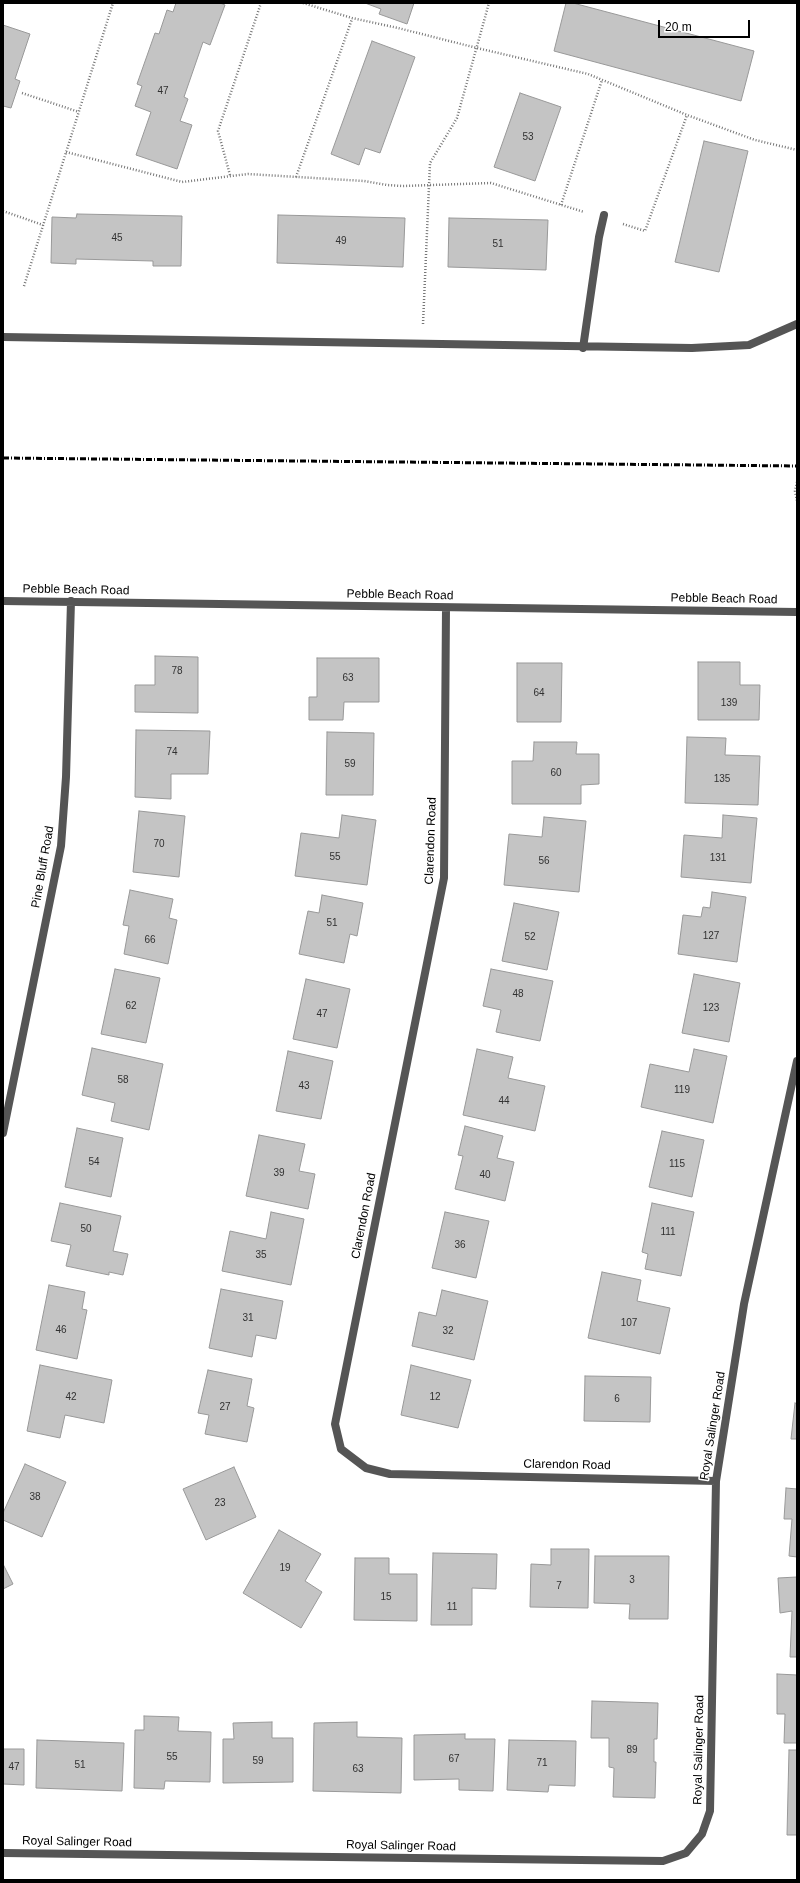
<!DOCTYPE html>
<html>
<head>
<meta charset="utf-8">
<style>
  body { margin:0 }
  #map { position:relative; width:800px; height:1883px; overflow:hidden; background:#fff; font-family:Helvetica,sans-serif }
  canvas { display:block }
  .frame { position:absolute; inset:0; border:4px solid #000; pointer-events:none }
  .scale { position:absolute; left:658px; top:20px; width:92px; height:18px; box-sizing:border-box; border:2px solid #000; border-top:0; padding-left:5px; font-size:12px; line-height:14px; white-space:nowrap; color:#000; -webkit-text-stroke:3px #fff; paint-order:stroke }
</style>
</head>
<body>
<div id="map">
<canvas width="800" height="1883"></canvas>
<div class="frame"></div>
<div class="scale">20 m</div>
</div>
<script>
const ctx = document.querySelector('canvas').getContext('2d');
ctx.lineJoin = 'round';
function fillPath(path, color) {
  ctx.fillStyle = color;
  ctx.fill(path, 'evenodd');
}
function shape(rows) {
  const path = new Path2D();
  for (const r of rows) {
    path.moveTo(r[0], r[1]);
    for (let i = 2; i < r.length; i += 2) path.lineTo(r[i], r[i + 1]);
  }
  return path;
}
function strokePath(path, color, width, dash) {
  ctx.strokeStyle = color;
  ctx.lineWidth = width;
  ctx.lineCap = dash ? 'butt' : 'round';
  ctx.setLineDash(dash || []);
  ctx.stroke(path);
}
function drawText(font, color, halo, rows, align = 'center') {
  ctx.font = font + ' Helvetica,sans-serif';
  ctx.lineWidth = 3;
  ctx.setLineDash([]);
  ctx.textBaseline = 'middle';
  ctx.strokeStyle = halo;
  ctx.fillStyle = color;
  for (const [text, x, y, turn = 0] of rows) {
    ctx.save();
    ctx.translate(x, y);
    ctx.rotate((+turn || 0) * Math.PI / 180);
    ctx.textAlign = isNaN(turn) ? turn : align;
    if (halo) ctx.strokeText(text, 0, 0);
    ctx.fillText(text, 0, 0);
    ctx.restore();
  }
}
const building = shape([
  [176,3,220,3,225,5,210,45,203,42,184,97,188,99,180,121,192,125,177,169,136,155,151,112,135,106,142,86,137,84,155,33,159,34,167,10,173,12,176,3],
  [365,3,414,3,407,24,379,14,381,9,365,3],
  [566,3,573,3,754,51,741,101,554,51,566,3],
  [3,25,30,34,15,79,20,81,11,108,3,106,3,25],
  [372,41,415,57,380,153,365,148,359,165,331,154,372,41],
  [520,93,561,107,535,181,494,167,520,93],
  [704,141,748,151,719,272,675,262,704,141],
  [77,214,182,216,181,266,153,266,153,261,76,259,76,264,51,263,52,217,76,218,77,214],
  [278,215,405,218,403,267,277,263,278,215],
  [449,218,548,220,546,270,448,267,449,218],
  [155,656,198,657,198,713,135,712,135,685,155,685,155,656],
  [317,658,379,658,379,702,344,702,343,720,309,720,309,697,317,697,317,658],
  [698,662,740,662,740,685,760,685,759,720,698,720,698,662],
  [517,663,562,663,561,722,517,722,517,663],
  [136,730,210,731,208,774,171,774,171,799,135,797,136,730],
  [327,732,374,733,373,795,326,795,327,732],
  [687,737,726,738,725,755,760,756,758,805,685,803,687,737],
  [534,742,577,742,576,754,599,754,599,784,581,785,581,804,512,804,512,761,533,761,534,742],
  [139,811,185,816,179,877,133,872,139,811],
  [342,815,376,820,367,885,295,876,301,833,339,838,342,815],
  [723,815,757,818,751,883,681,877,684,835,722,838,723,815],
  [544,817,586,821,579,892,504,885,509,834,542,837,544,817],
  [130,890,173,899,169,918,177,920,168,964,124,954,129,926,123,925,130,890],
  [712,892,746,897,737,962,678,954,683,915,701,917,703,907,710,908,712,892],
  [322,895,363,903,357,936,350,934,344,963,299,954,308,911,319,913,322,895],
  [514,903,559,912,547,970,502,961,514,903],
  [115,969,160,978,146,1043,101,1034,115,969],
  [491,969,553,981,540,1041,496,1032,501,1010,483,1006,491,969],
  [694,974,740,983,729,1042,682,1033,694,974],
  [306,979,350,989,337,1048,293,1039,306,979],
  [92,1048,163,1064,149,1130,111,1121,115,1103,82,1095,92,1048],
  [477,1049,513,1057,508,1078,545,1086,535,1131,463,1115,477,1049],
  [694,1049,727,1056,713,1123,641,1107,650,1064,689,1072,694,1049],
  [288,1051,333,1061,321,1119,276,1111,288,1051],
  [465,1126,503,1136,497,1158,514,1162,505,1201,455,1189,463,1156,458,1155,465,1126],
  [77,1128,123,1138,111,1197,65,1187,77,1128],
  [662,1131,704,1140,692,1197,649,1187,662,1131],
  [259,1135,305,1144,299,1171,315,1174,308,1209,246,1196,259,1135],
  [60,1203,121,1216,113,1251,128,1254,123,1275,109,1272,109,1275,66,1266,71,1245,51,1241,60,1203],
  [652,1203,694,1212,681,1276,645,1269,648,1254,642,1252,652,1203],
  [271,1212,304,1219,291,1285,222,1271,230,1231,266,1239,271,1212],
  [445,1212,489,1221,476,1278,432,1268,445,1212],
  [602,1272,641,1280,637,1301,670,1308,660,1354,588,1338,602,1272],
  [49,1285,85,1292,82,1309,87,1310,77,1359,36,1350,49,1285],
  [221,1289,283,1301,276,1339,256,1335,252,1357,209,1348,221,1289],
  [442,1290,488,1301,474,1360,412,1346,419,1312,436,1316,442,1290],
  [40,1365,112,1380,104,1423,65,1415,60,1438,27,1431,40,1365],
  [411,1365,471,1380,458,1428,401,1415,411,1365],
  [208,1370,252,1379,247,1406,254,1408,247,1442,205,1434,209,1415,198,1413,208,1370],
  [585,1376,651,1377,650,1422,584,1421,585,1376],
  [795,1403,797,1404,797,1439,791,1439,795,1403],
  [25,1464,66,1482,42,1537,3,1520,3,1513,25,1464],
  [234,1467,256,1517,206,1540,183,1489,234,1467],
  [786,1488,797,1489,797,1557,789,1556,792,1519,784,1519,786,1488],
  [279,1530,321,1554,305,1581,322,1592,301,1628,243,1593,279,1530],
  [551,1549,589,1549,588,1608,530,1607,531,1564,551,1565,551,1549],
  [433,1553,497,1554,496,1589,472,1588,472,1625,431,1625,433,1553],
  [595,1556,669,1556,668,1619,629,1619,630,1604,594,1603,595,1556],
  [355,1558,389,1558,389,1574,417,1574,417,1621,354,1620,355,1558],
  [3,1564,13,1584,3,1589,3,1564],
  [797,1577,797,1657,790,1657,792,1611,780,1613,778,1578,797,1577],
  [777,1674,797,1675,797,1743,784,1743,785,1714,777,1714,777,1674],
  [592,1701,658,1703,657,1739,654,1739,654,1762,656,1762,655,1798,613,1797,614,1768,609,1767,609,1738,591,1738,592,1701],
  [144,1716,179,1717,178,1731,211,1732,210,1782,165,1781,164,1789,134,1788,135,1730,144,1730,144,1716],
  [272,1722,272,1738,293,1738,293,1782,223,1783,223,1739,234,1739,233,1723,272,1722],
  [357,1722,357,1737,402,1738,401,1793,313,1791,314,1723,357,1722],
  [465,1734,465,1739,495,1739,493,1791,459,1790,459,1779,414,1780,414,1735,465,1734],
  [37,1740,124,1743,122,1791,36,1788,37,1740],
  [509,1740,576,1741,575,1786,549,1785,548,1792,507,1790,509,1740],
  [3,1749,24,1749,24,1785,3,1784,3,1749],
  [789,1750,797,1750,797,1835,787,1835,789,1750]
]);
fillPath(building, '#c4c4c4');
strokePath(building, '#999', 1);
strokePath(shape([
  [303,3,352,18,398,28,477,48,588,74,687,115,755,140,797,150],
  [22,93,79,112],
  [66,152,182,182,248,174,364,181,387,185,403,186,491,183,584,212],
  [230,175,218,131,261,3],
  [296,177,352,19],
  [561,205,602,80],
  [3,211,43,225],
  [623,224,645,231,687,115],
  [24,286,113,3],
  [423,324,430,163,457,118,489,3],
  [797,482,795,491,797,501]
]), '#777', 2.5, [1, 2]);
strokePath(shape([
  [3,337,692,348,749,345,797,324],
  [583,348,599,237,604,215]
]), '#555', 8);
strokePath(shape([
  [3,601,797,612],
  [446,608,444,878,335,1424,341,1449,366,1468,390,1474,716,1481],
  [3,1133,61,846,66,777,71,601],
  [3,1853,663,1861,686,1853,702,1834,710,1811,716,1481,744,1304,797,1061]
]), '#555', 8);
strokePath(shape([
  [3,458,797,466]
]), '#000', 3, [6, 2, 1, 2]);
drawText('10px', '#313131', null, [
  ["47",163,91],
  ["53",528,137],
  ["45",117,238],
  ["49",341,241],
  ["51",498,244],
  ["78",177,671],
  ["63",348,678],
  ["64",539,693],
  ["139",729,703],
  ["74",172,752],
  ["59",350,764],
  ["60",556,773],
  ["135",722,779],
  ["70",159,844],
  ["55",335,857],
  ["131",718,858],
  ["56",544,861],
  ["51",332,923],
  ["127",711,936],
  ["52",530,937],
  ["66",150,940],
  ["48",518,994],
  ["62",131,1006],
  ["123",711,1008],
  ["47",322,1014],
  ["58",123,1080],
  ["43",304,1086],
  ["119",682,1090],
  ["44",504,1101],
  ["54",94,1162],
  ["115",677,1164],
  ["39",279,1173],
  ["40",485,1175],
  ["50",86,1229],
  ["111",668,1232],
  ["36",460,1245],
  ["35",261,1255],
  ["31",248,1318],
  ["107",629,1323],
  ["46",61,1330],
  ["32",448,1331],
  ["42",71,1397],
  ["12",435,1397],
  ["6",617,1399],
  ["27",225,1407],
  ["38",35,1497],
  ["23",220,1503],
  ["19",285,1568],
  ["3",632,1580],
  ["7",559,1586],
  ["15",386,1597],
  ["11",452,1607],
  ["89",632,1750],
  ["55",172,1757],
  ["67",454,1759],
  ["59",258,1761],
  ["71",542,1763],
  ["51",80,1765],
  ["47",14,1767],
  ["63",358,1769]
]);
drawText('12px', '#000', '#fff', [
  ["Pebble Beach Road",76,590,1],
  ["Pebble Beach Road",400,595,1],
  ["Pebble Beach Road",724,599,1],
  ["Clarendon Road",431,841,-88],
  ["Pine Bluff Road",43,867,-80],
  ["Clarendon Road",364,1216,-79],
  ["Royal Salinger Road",713,1426,-81],
  ["Clarendon Road",567,1465,1],
  ["Royal Salinger Road",699,1750,-89],
  ["Royal Salinger Road",77,1842,1],
  ["Royal Salinger Road",401,1846,1]
]);
</script>
</body>
</html>
